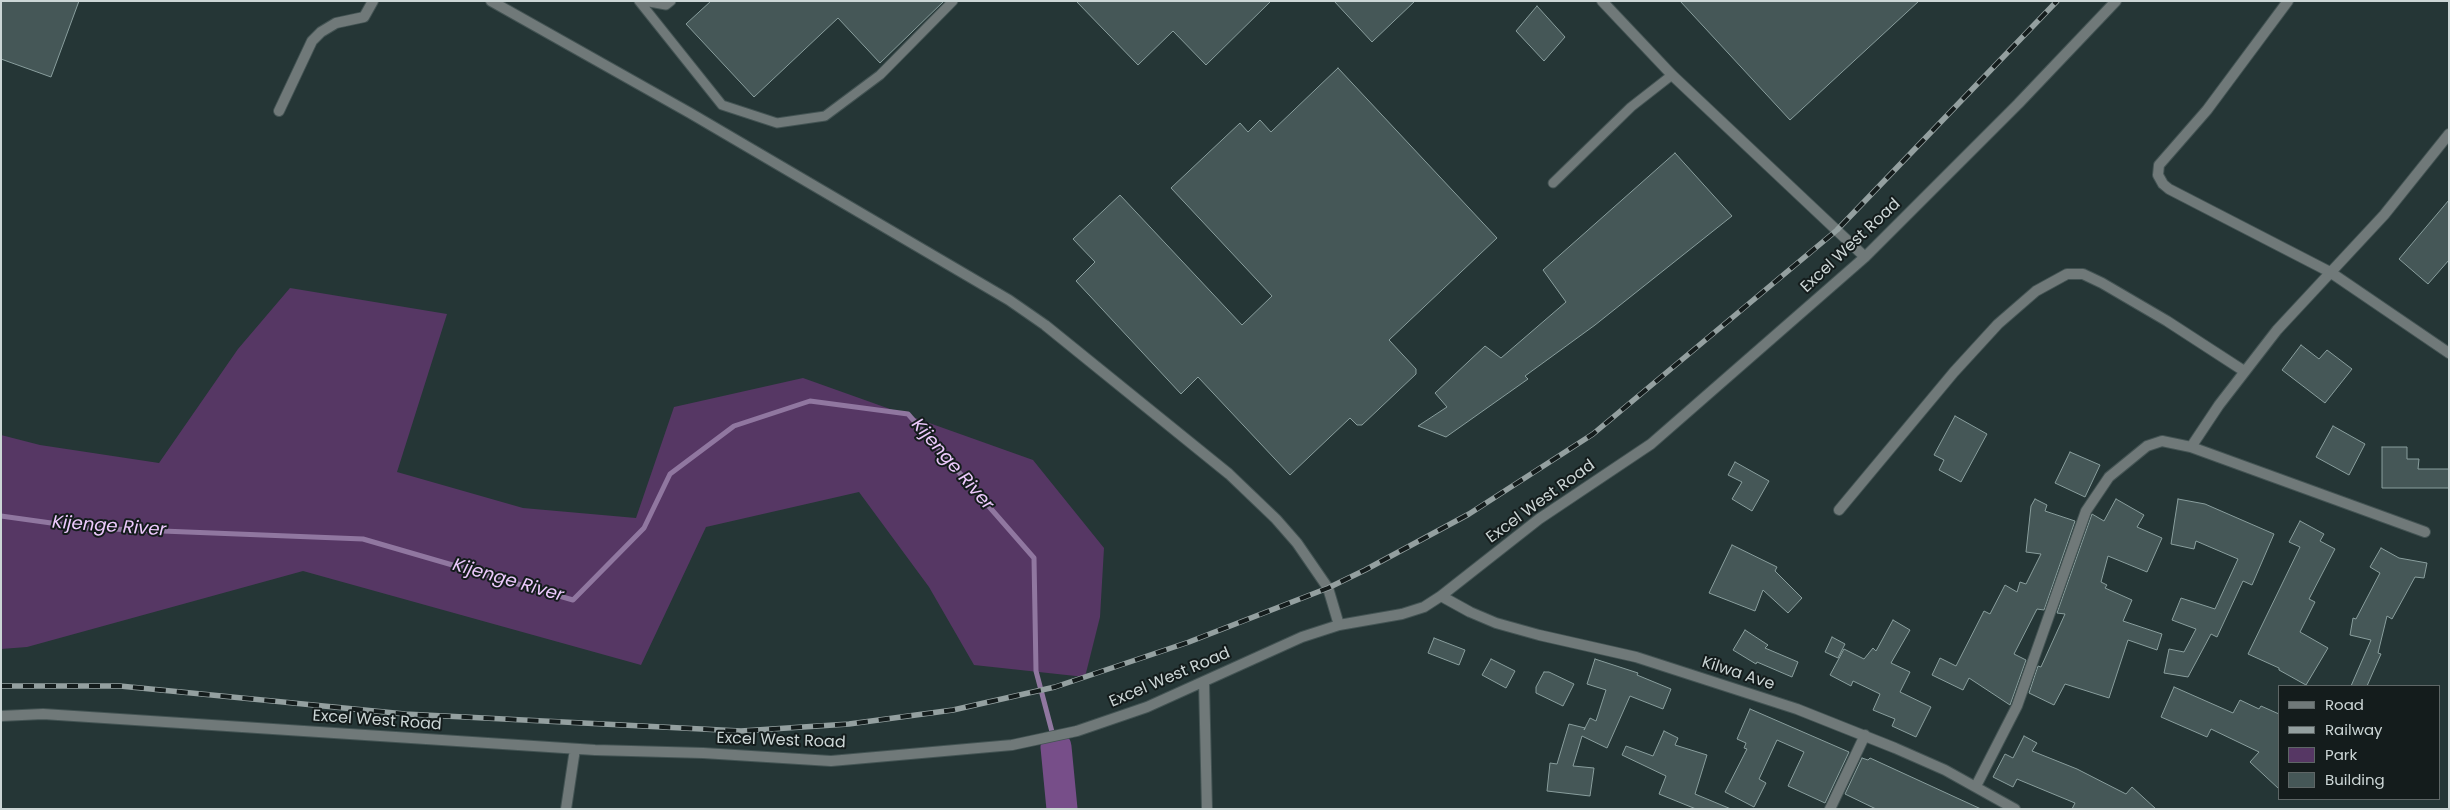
<!DOCTYPE html>
<html>
<head>
<meta charset="utf-8">
<style>
  body { margin:0 }
  #map { position:relative; width:2450px; height:810px; overflow:hidden; background:#253636; font-family:Poppins,sans-serif }
  canvas { display:block }
  .frame { position:absolute; inset:0; border:2px solid #ccd6d6; pointer-events:none }
  .legend { position:absolute; left:2278px; top:685px; width:162px; height:115px; box-sizing:border-box; background:#141c1c; border:1px solid #5e6666; margin:0; padding:6px 9px; list-style:none; font-size:15px; color:#ccd6d6 }
  .legend li { display:flex; align-items:center; gap:10px; height:25px }
  .legend b { width:25px; border:1px solid #5e6666 }
</style>
</head>
<body>
<div id="map">
<canvas width="2450" height="810"></canvas>
<div class="frame"></div>
<ul class="legend">
<li><b style="height:6px;background:#707979"></b>Road</li>
<li><b style="height:6px;background:#94a0a0"></b>Railway</li>
<li><b style="height:14px;background:#563764"></b>Park</li>
<li><b style="height:14px;background:#455757"></b>Building</li>
</ul>
</div>
<script>
const ctx = document.querySelector('canvas').getContext('2d');
ctx.lineJoin = 'round';
function fillPath(path, color) {
  ctx.fillStyle = color;
  ctx.fill(path, 'evenodd');
}
function shape(rows) {
  const path = new Path2D();
  for (const r of rows) {
    path.moveTo(r[0], r[1]);
    for (let i = 2; i < r.length; i += 2) path.lineTo(r[i], r[i + 1]);
  }
  return path;
}
function strokePath(path, color, width, dash) {
  ctx.strokeStyle = color;
  ctx.lineWidth = width;
  ctx.lineCap = dash ? 'butt' : 'round';
  ctx.setLineDash(dash || []);
  ctx.stroke(path);
}
function drawText(font, color, halo, rows, align = 'center') {
  ctx.font = font + ' Poppins,sans-serif';
  ctx.lineWidth = 4;
  ctx.setLineDash([]);
  ctx.textBaseline = 'middle';
  ctx.strokeStyle = halo;
  ctx.fillStyle = color;
  for (const [text, x, y, turn = 0] of rows) {
    ctx.save();
    ctx.translate(x, y);
    ctx.rotate((+turn || 0) * Math.PI / 180);
    ctx.textAlign = isNaN(turn) ? turn : align;
    if (halo) ctx.strokeText(text, 0, 0);
    ctx.fillText(text, 0, 0);
    ctx.restore();
  }
}
fillPath(shape([
  [290,288,447,314,397,472,523,508,636,518,674,407,803,378,1033,460,1104,548,1100,617,1085,677,974,665,929,587,859,492,706,527,641,665,303,571,27,647,1,649,1,435,40,445,159,463,238,349]
]), '#563764');
strokePath(shape([
  [1,516,87,528,363,539,573,600,644,528,670,474,734,426,810,401,908,414,1034,558,1036,671,1056,747]
]), '#9077a0', 5);
strokePath(shape([
  [1056,747,1062,809]
]), '#774e89', 31);
const building = shape([
  [1,1,79,1,51,77,1,59,1,1],
  [711,1,944,1,880,63,838,18,754,97,686,24,711,1],
  [1076,1,1271,1,1206,65,1173,31,1138,65,1076,1],
  [1334,1,1415,1,1372,42,1334,1],
  [1680,1,1919,1,1790,120,1680,1],
  [1537,6,1565,37,1544,61,1516,31,1537,6],
  [1338,68,1497,238,1389,340,1416,369,1416,374,1362,425,1357,425,1350,418,1290,475,1198,377,1181,394,1076,281,1095,262,1073,239,1120,195,1242,325,1272,296,1171,188,1240,123,1248,132,1260,120,1271,132,1338,68],
  [1675,153,1732,216,1595,325,1525,376,1528,379,1446,437,1418,426,1447,407,1435,393,1485,346,1501,358,1566,302,1543,270,1675,153],
  [2449,200,2449,260,2428,284,2399,259,2449,200],
  [2301,345,2319,359,2327,350,2352,369,2325,403,2282,370,2301,345],
  [1955,416,1987,434,1961,482,1939,470,1944,460,1934,455,1955,416],
  [2333,426,2365,444,2349,475,2316,457,2333,426],
  [2382,447,2407,447,2407,459,2419,459,2418,469,2449,469,2449,488,2382,488,2382,447],
  [2070,452,2100,465,2085,497,2055,483,2070,452],
  [1735,462,1769,481,1752,511,1732,499,1742,482,1728,475,1735,462],
  [2035,499,2047,505,2045,511,2075,521,2044,610,2037,609,2014,654,2026,660,2010,705,1969,678,1963,690,1932,675,1940,658,1956,666,1984,611,1990,614,2005,585,2017,592,2020,582,2026,584,2041,554,2026,552,2031,506,2035,499],
  [2116,499,2144,515,2137,527,2162,538,2147,572,2108,556,2101,582,2107,585,2105,588,2132,600,2123,621,2162,634,2157,650,2128,640,2109,698,2065,684,2054,705,2029,693,2038,666,2041,667,2065,614,2057,613,2092,514,2104,521,2116,499],
  [2178,499,2205,504,2274,534,2252,585,2243,581,2217,637,2211,634,2188,677,2164,673,2169,649,2184,652,2196,629,2172,620,2181,598,2215,609,2238,559,2196,541,2194,549,2171,544,2178,499],
  [2300,521,2324,534,2320,541,2335,549,2309,599,2315,602,2300,632,2328,648,2306,685,2279,670,2279,668,2248,654,2300,547,2289,542,2300,521],
  [1732,545,1777,567,1775,571,1802,598,1788,613,1763,590,1755,611,1709,593,1732,545],
  [2381,548,2399,558,2427,563,2424,578,2415,577,2392,619,2387,616,2378,653,2381,654,2367,686,2351,686,2371,640,2350,635,2353,618,2356,619,2380,573,2370,567,2381,548],
  [1893,620,1910,630,1891,663,1910,672,1900,692,1931,707,1916,737,1892,726,1895,719,1873,710,1880,694,1853,681,1851,686,1830,675,1844,649,1864,659,1873,648,1876,651,1893,620],
  [1745,630,1768,645,1765,648,1798,662,1792,677,1757,662,1756,664,1733,650,1745,630],
  [1832,637,1845,644,1838,658,1825,652,1832,637],
  [1434,638,1465,650,1459,665,1428,653,1434,638],
  [1491,659,1515,671,1506,688,1482,675,1491,659],
  [1595,659,1638,673,1637,675,1671,689,1663,709,1630,696,1607,748,1582,736,1573,766,1594,768,1590,796,1547,791,1550,763,1557,764,1569,724,1585,728,1584,730,1590,718,1596,721,1606,690,1587,684,1595,659],
  [1544,672,1549,672,1574,684,1563,706,1536,693,1536,687,1544,672],
  [2174,687,2233,713,2240,700,2259,709,2261,706,2279,714,2279,789,2250,762,2259,752,2211,729,2207,737,2161,717,2174,687],
  [1750,709,1849,752,1825,803,1788,786,1804,752,1777,740,1759,779,1766,783,1754,807,1725,792,1747,749,1744,748,1746,743,1737,739,1750,709],
  [1664,731,1678,738,1675,745,1707,755,1695,794,1731,809,1696,809,1659,794,1666,776,1622,755,1626,746,1653,756,1664,731],
  [2024,736,2037,743,2032,751,2077,769,2126,794,2132,787,2156,809,2072,809,2075,803,2017,779,2013,787,1993,777,2005,754,2013,758,2024,736],
  [1862,758,1868,760,1870,758,1981,809,1876,809,1845,794,1862,758]
]);
fillPath(building, '#455757');
strokePath(building, '#899e9d', 1);
const lane = shape([
  [639,1,722,105,777,123,825,116,880,75,953,1],
  [644,1,666,5,671,1],
  [1553,183,1631,107,1672,75]
]);
const street = shape([
  [491,1,690,113,1009,300,1045,325,1229,474,1276,519,1297,543,1328,588,1339,625],
  [1602,1,1672,75,1865,257],
  [2288,1,2207,110,2159,165,2158,175,2163,184,2169,189,2330,272,2449,353],
  [279,111,312,41,321,32,336,23,364,17,373,1],
  [2191,447,2219,405,2277,330,2384,215,2449,134],
  [1839,510,1954,372,1998,324,2036,291,2067,274,2083,274,2102,283,2167,321,2244,371],
  [1441,596,1470,612,1496,623,1539,635,1636,657,1797,709,1895,748,1945,770,2015,809],
  [1204,682,1207,809],
  [1,716,43,714,595,750,703,753,831,761,1012,745,1077,731,1147,707,1302,637,1339,625,1402,614,1424,607,1441,596,1539,519,1651,444,1865,257,2018,104,2116,1],
  [1976,786,2017,706,2086,511,2109,477,2147,446,2162,441,2191,447,2425,532],
  [566,809,575,749],
  [1830,809,1865,735]
]);
strokePath(lane, '#435353', 11);
strokePath(street, '#435353', 12);
strokePath(lane, '#707979', 9);
strokePath(street, '#707979', 10);
const rail = shape([
  [1,686,120,686,405,714,741,731,849,724,953,710,1055,687,1189,642,1328,588,1365,570,1469,514,1593,434,1837,230,2057,1]
]);
strokePath(rail, '#94a0a0', 5.5);
strokePath(rail, '#141c1c', 4, [11]);
drawText('16px', '#ccd6d6', '#141c1c', [
  ["Excel West Road",1851,246,-43],
  ["Excel West Road",1541,502,-36],
  ["Kilwa Ave",1738,674,18],
  ["Excel West Road",1170,678,-23],
  ["Excel West Road",377,721,4],
  ["Excel West Road",781,741,2]
]);
drawText('italic 18px', '#edcafd', '#141c1c', [
  ["Kijenge River",952,465,49],
  ["Kijenge River",109,527,4],
  ["Kijenge River",508,581,16]
]);
</script>
</body>
</html>
